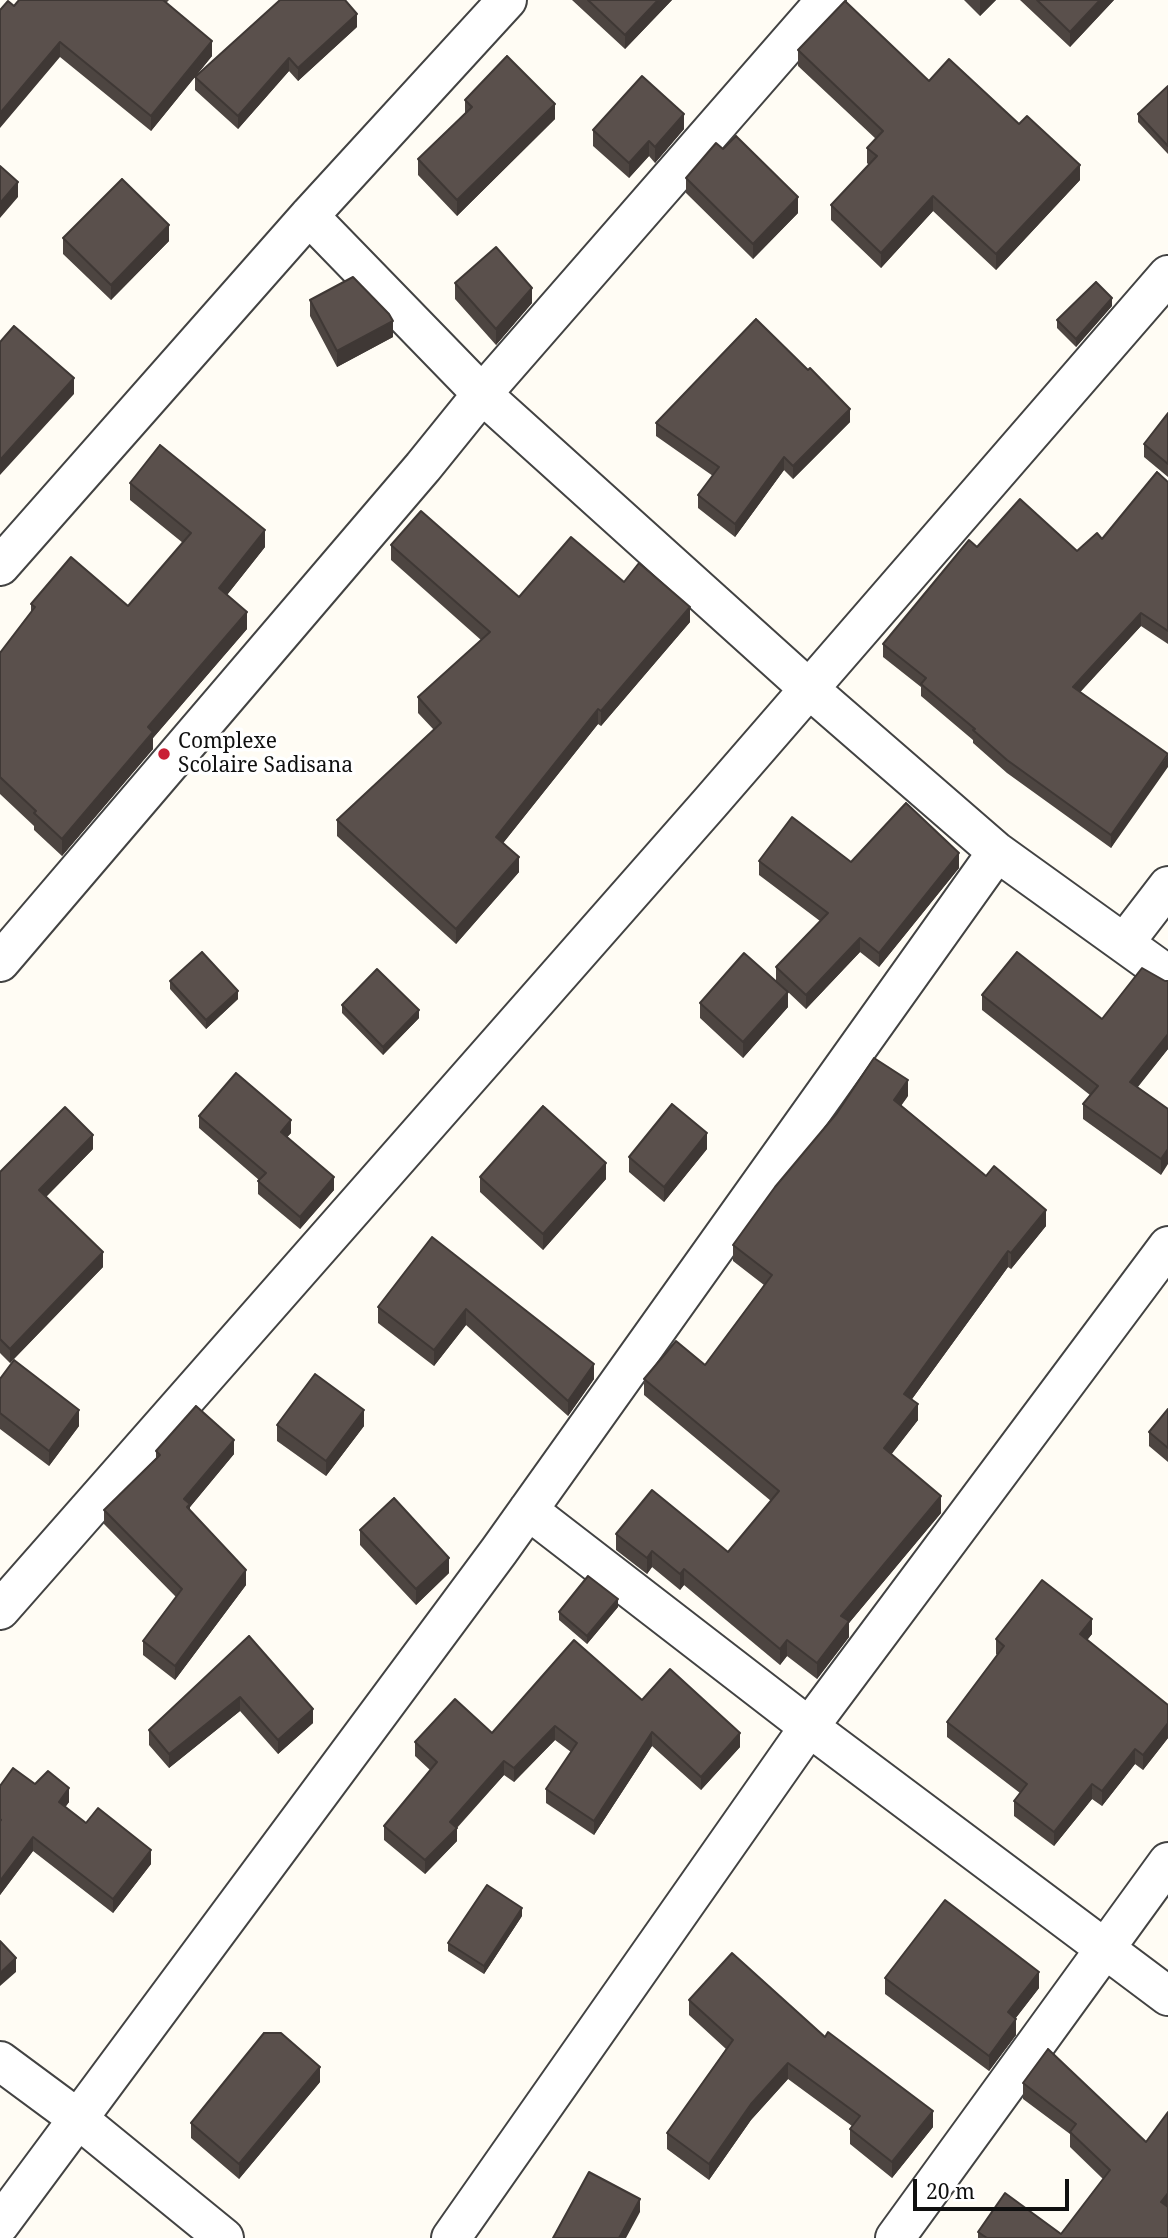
<!DOCTYPE html>
<html>
<head>
<meta charset="utf-8">
<style>
  body { margin:0 }
  #map { position:relative; width:1168px; height:2238px; overflow:hidden; background:#fffcf4; font-family:"Noto Serif",serif }
  canvas { display:block }
  .scale { position:absolute; left:913px; top:2179px; width:156px; height:32px; box-sizing:border-box; border:4px solid #101010; border-top:0; padding-left:9px; font-size:21px; line-height:24px; white-space:nowrap; color:#101010; -webkit-text-stroke:5px #fff; paint-order:stroke }
</style>
</head>
<body>
<div id="map">
<canvas width="1168" height="2238"></canvas>
<div class="scale">20 m</div>
</div>
<script>
const ctx = document.querySelector('canvas').getContext('2d');
ctx.lineJoin = 'round';
function shape(rows) {
  const path = new Path2D();
  for (const r of rows) {
    path.moveTo(r[0], r[1]);
    for (let i = 2; i < r.length; i += 2) path.lineTo(r[i], r[i + 1]);
  }
  return path;
}
function strokePath(path, color, width, dash) {
  ctx.strokeStyle = color;
  ctx.lineWidth = width;
  ctx.lineCap = dash ? 'butt' : 'round';
  ctx.setLineDash(dash || []);
  ctx.stroke(path);
}
function fillPath(path, color) {
  ctx.fillStyle = color;
  ctx.fill(path, 'evenodd');
}
function drawText(font, color, halo, rows, align = 'center') {
  ctx.font = font + ' "Noto Serif",serif';
  ctx.lineWidth = 7;
  ctx.setLineDash([]);
  ctx.textBaseline = 'middle';
  ctx.strokeStyle = halo;
  ctx.fillStyle = color;
  for (const [text, x, y, turn = 0] of rows) {
    ctx.save();
    ctx.translate(x, y);
    ctx.rotate((+turn || 0) * Math.PI / 180);
    ctx.textAlign = isNaN(turn) ? turn : align;
    if (halo) ctx.strokeText(text, 0, 0);
    ctx.fillText(text, 0, 0);
    ctx.restore();
  }
}
const minor = shape([
  [309,216,482,394,808,688,997,852,1168,975],
  [0,566,309,216,507,0],
  [1125,942,1168,886],
  [0,962,423,467,482,394,826,0],
  [528,1510,809,1727,1168,1996],
  [0,1610,710,803,1168,275],
  [0,2061,77,2118,224,2238],
  [0,2224,499,1551,997,852],
  [451,2238,809,1727,1168,1246],
  [895,2238,1168,1862]
]);
strokePath(minor, '#434343', 42);
strokePath(minor, '#fff', 38);
fillPath(shape([
  [19,0,169,0,166,3,212,56,151,131,60,57,14,6],
  [572,0,672,0,625,49],
  [964,0,996,0,980,16],
  [1020,0,1114,0,1070,47],
  [357,27,298,81,289,71,238,129,195,90,195,77],
  [798,50,929,81,1080,180,996,270,933,211,881,268,831,220,831,205,869,165,867,163,867,148,876,139,798,66],
  [1168,86,1168,154,1138,122,1138,114],
  [465,100,555,119,457,216,418,175,418,159,465,113],
  [684,129,655,163,649,156,629,178,593,146,593,130],
  [686,178,798,213,753,259,686,193],
  [63,238,169,241,111,300,63,254],
  [455,283,532,303,496,345,455,299],
  [310,300,393,337,337,367,310,316],
  [1112,306,1076,347,1057,328,1057,320],
  [1168,413,1168,477,1144,457,1144,444],
  [850,422,793,479,784,470,735,537,698,508,698,495,713,476,656,436,656,423],
  [1168,482,1168,644,1141,626,1080,692,1168,754,1111,848,1007,773,973,743,973,740,921,696,921,687,883,657,883,644,977,547,1077,551,1102,539],
  [130,483,265,547,227,595,247,629,153,738,153,749,62,856,34,830,34,826,0,794,0,653,31,612,31,604,128,606,183,543,130,500],
  [391,545,519,597,624,582,690,622,601,726,598,724,503,843,519,872,456,944,337,836,337,820,434,730,418,713,418,697,481,640,391,560],
  [759,861,851,862,959,868,879,967,860,952,806,1009,788,992,788,1007,743,1058,700,1018,700,1003,776,981,776,967,820,921,759,875],
  [170,981,238,999,206,1029,170,989],
  [1165,981,1168,981,1168,1049,1137,1087,1168,1109,1161,1175,1083,1119,1083,1104,1090,1095,982,1010,982,995,1102,1019],
  [342,1005,419,1018,383,1055,342,1013],
  [908,1096,901,1105,1046,1226,1011,1269,1008,1267,912,1399,918,1420,891,1454,941,1513,849,1623,849,1637,817,1679,787,1656,780,1665,684,1585,680,1590,652,1567,647,1574,616,1550,616,1534,728,1552,771,1501,644,1395,644,1379,705,1365,764,1285,733,1261,733,1245],
  [199,1116,291,1133,287,1137,334,1190,300,1229,258,1194,258,1181,259,1180,199,1128],
  [93,1149,46,1197,103,1267,10,1363,0,1353,0,1172],
  [707,1149,664,1202,629,1172,629,1157],
  [480,1177,606,1179,543,1250,480,1192],
  [432,1237,594,1379,568,1416,466,1325,434,1366,378,1323,378,1307],
  [0,1379,79,1426,49,1466,0,1429],
  [1168,1409,1168,1462,1149,1446,1149,1432],
  [277,1425,364,1426,326,1476,277,1441],
  [156,1451,234,1454,190,1507,190,1510,246,1585,175,1680,143,1655,143,1641,176,1597,104,1524,104,1510,156,1458],
  [360,1530,449,1573,416,1605,360,1545],
  [618,1607,587,1644,559,1620,559,1612],
  [1092,1634,1087,1640,1168,1705,1168,1738,1143,1770,1135,1764,1102,1806,1092,1799,1054,1846,1014,1816,1014,1801,1020,1793,947,1737,947,1722,997,1655,996,1654,996,1639],
  [249,1636,313,1723,278,1754,240,1711,169,1768,149,1745,149,1730],
  [642,1700,740,1747,701,1790,652,1746,594,1835,546,1803,546,1789,571,1752,555,1740,514,1782,504,1775,457,1828,457,1841,425,1874,384,1840,384,1826,430,1770,415,1756,415,1742,492,1733],
  [35,1784,69,1802,65,1807,86,1823,151,1864,113,1913,33,1851,0,1895,0,1786],
  [522,1916,484,1974,448,1951,448,1943],
  [885,1978,1039,1988,1015,2019,1016,2035,989,2071,885,1994],
  [689,2000,825,2037,933,2127,892,2178,850,2144,850,2129,852,2126,788,2079,751,2120,709,2180,667,2149,667,2133,726,2049,689,2015],
  [320,2082,239,2179,191,2138,191,2123],
  [1023,2083,1146,2142,1168,2238,978,2238,978,2232,1061,2234,1103,2179,1070,2147,1070,2134,1023,2099]
]), '#4d4541');
fillPath(shape([
  [658,0,672,0,625,49,625,35],
  [980,0,996,0,980,16],
  [1100,0,1114,0,1070,47,1070,32],
  [357,14,357,27,298,81,298,68],
  [212,41,212,56,151,131,151,116],
  [60,42,60,57,0,128,0,113],
  [289,58,289,71,238,129,238,116],
  [555,104,555,119,457,216,457,200],
  [684,114,684,129,655,163,655,147],
  [649,141,649,156,629,178,629,163],
  [1080,165,1080,180,996,270,996,254],
  [18,182,18,197,0,218,0,203],
  [933,196,933,211,881,268,881,253],
  [798,197,798,213,753,259,753,244],
  [169,225,169,241,111,300,111,285],
  [532,288,532,303,496,345,496,329],
  [1112,298,1112,306,1076,347,1076,339],
  [393,321,393,337,337,367,337,351],
  [74,378,74,394,0,475,0,460],
  [850,409,850,422,793,479,793,466],
  [784,457,784,470,735,537,735,524],
  [265,530,265,547,219,605,219,588],
  [690,607,690,622,601,726,601,711],
  [247,612,247,629,153,738,153,749,62,856,62,839,148,727],
  [1141,613,1141,626,1073,700,1073,687],
  [598,709,598,724,496,852,496,837],
  [1168,755,1168,767,1111,848,1111,835],
  [959,853,959,868,879,967,879,953],
  [519,857,519,872,456,944,456,929],
  [860,938,860,952,806,1009,806,995],
  [238,991,238,999,206,1029,206,1020],
  [788,992,788,1007,743,1058,743,1042],
  [419,1010,419,1018,383,1055,383,1047],
  [1168,1034,1168,1049,1130,1097,1130,1082],
  [908,1080,908,1096,894,1116,894,1100],
  [291,1120,291,1133,281,1144,281,1132],
  [707,1133,707,1149,664,1202,664,1187],
  [93,1135,93,1149,39,1204,39,1190],
  [1168,1149,1168,1164,1161,1175,1161,1159],
  [606,1163,606,1179,543,1250,543,1234],
  [334,1177,334,1190,300,1229,300,1217],
  [1046,1210,1046,1226,1011,1269,1011,1253],
  [1008,1251,1008,1267,904,1410,904,1394],
  [103,1252,103,1267,10,1363,10,1349],
  [466,1309,466,1325,434,1366,434,1350],
  [594,1364,594,1379,568,1416,568,1401],
  [918,1404,918,1420,884,1464,884,1448],
  [79,1410,79,1426,49,1466,49,1451],
  [364,1410,364,1426,326,1476,326,1461],
  [234,1440,234,1454,190,1507,190,1519,184,1499],
  [941,1496,941,1513,849,1623,849,1637,817,1679,817,1663,841,1616],
  [652,1551,652,1567,647,1574,647,1558],
  [449,1558,449,1573,416,1605,416,1589],
  [684,1569,684,1585,680,1590,680,1574],
  [246,1570,246,1585,175,1680,175,1666],
  [618,1599,618,1607,587,1644,587,1636],
  [1092,1619,1092,1634,1080,1649,1080,1634],
  [787,1640,787,1656,780,1665,780,1649],
  [240,1697,240,1711,169,1768,169,1754],
  [313,1709,313,1723,278,1754,278,1740],
  [1168,1723,1168,1738,1143,1770,1143,1755],
  [555,1726,555,1740,514,1782,514,1768],
  [652,1732,652,1746,594,1835,594,1821],
  [740,1733,740,1747,701,1790,701,1777],
  [1135,1749,1135,1764,1102,1806,1102,1791],
  [504,1761,504,1775,455,1829,457,1828,457,1841,425,1874,425,1860,450,1822],
  [1092,1784,1092,1799,1054,1846,1054,1832],
  [69,1788,69,1802,59,1816,59,1802],
  [33,1837,33,1851,0,1895,0,1881],
  [151,1850,151,1864,113,1913,113,1899],
  [522,1908,522,1916,484,1974,484,1966],
  [16,1958,16,1972,0,1986,0,1973],
  [1039,1972,1039,1988,1008,2028,1008,2012],
  [1016,2019,1016,2035,989,2071,989,2056],
  [788,2063,788,2079,751,2120,709,2180,709,2164,751,2104],
  [320,2067,320,2082,239,2179,239,2164],
  [933,2111,933,2127,892,2178,892,2162],
  [1168,2193,1168,2209,1161,2202],
  [640,2199,640,2212,626,2238,619,2238]
]), '#3f3835');
const building = shape([
  [19,0,163,0,212,41,151,116,60,42,0,113,0,10,8,1,14,6,19,0],
  [280,0,345,0,357,14,298,68,289,58,238,116,195,77,280,0],
  [588,0,658,0,625,35,588,0],
  [1037,0,1100,0,1070,32,1037,0],
  [845,1,929,81,949,59,1019,124,1027,116,1080,165,996,254,933,196,881,253,831,205,877,156,867,148,883,131,798,50,845,1],
  [507,56,555,104,457,200,418,159,472,107,465,100,507,56],
  [642,76,684,114,655,147,649,141,629,163,593,130,642,76],
  [1168,86,1168,146,1138,114,1168,86],
  [736,136,798,197,753,244,686,178,716,143,723,149,736,136],
  [0,166,18,182,0,203,0,166],
  [122,179,169,225,111,285,63,238,122,179],
  [496,247,532,288,496,329,455,283,496,247],
  [353,277,389,314,393,321,337,351,310,300,353,277],
  [1096,282,1112,298,1076,339,1057,320,1096,282],
  [756,319,808,370,810,368,850,409,793,466,784,457,735,524,698,495,719,467,656,423,756,319],
  [14,326,74,378,0,460,0,342,14,326],
  [1168,413,1168,464,1144,444,1168,413],
  [160,445,265,530,219,588,247,612,148,727,153,732,62,839,34,813,36,811,0,777,0,653,35,607,31,604,71,557,128,606,191,533,130,483,160,445],
  [1157,472,1168,482,1168,631,1141,613,1073,687,1168,754,1111,835,1007,760,973,730,975,729,921,684,926,678,883,644,969,540,977,547,1020,499,1077,551,1097,533,1102,539,1157,472],
  [421,511,519,597,571,537,624,582,639,563,690,607,601,711,598,709,496,837,519,857,456,929,337,820,441,723,418,697,490,632,391,545,421,511],
  [906,803,959,853,879,953,860,938,806,995,776,967,828,913,759,861,792,817,851,862,906,803],
  [202,952,238,991,206,1020,170,981,202,952],
  [1017,952,1102,1019,1142,968,1165,981,1168,981,1168,1034,1130,1082,1168,1109,1168,1149,1161,1159,1083,1104,1098,1086,982,995,1017,952],
  [744,953,788,992,743,1042,700,1003,744,953],
  [377,969,419,1010,383,1047,342,1005,377,969],
  [874,1058,908,1080,894,1100,986,1176,994,1166,1046,1210,1011,1253,1008,1251,904,1394,918,1404,884,1448,941,1496,841,1616,849,1621,817,1663,787,1640,780,1649,684,1569,680,1574,652,1551,647,1558,616,1534,652,1490,728,1552,779,1491,644,1379,676,1341,705,1365,772,1275,733,1245,775,1187,837,1113,874,1058],
  [236,1073,291,1120,281,1132,334,1177,300,1217,258,1181,266,1173,199,1116,236,1073],
  [672,1104,707,1133,664,1187,629,1157,672,1104],
  [543,1106,606,1163,543,1234,480,1177,543,1106],
  [65,1107,93,1135,39,1190,103,1252,10,1349,0,1339,0,1172,65,1107],
  [432,1237,594,1364,568,1401,466,1309,434,1350,378,1307,432,1237],
  [14,1360,79,1410,49,1451,0,1413,0,1379,14,1360],
  [315,1374,364,1410,326,1461,277,1425,315,1374],
  [196,1406,234,1440,184,1499,190,1504,187,1507,246,1570,175,1666,143,1641,182,1589,104,1510,160,1455,156,1451,196,1406],
  [1168,1409,1168,1448,1149,1432,1168,1409],
  [394,1498,449,1558,416,1589,360,1530,394,1498],
  [588,1576,618,1599,587,1636,559,1612,588,1576],
  [1042,1580,1092,1619,1080,1634,1168,1705,1168,1723,1143,1755,1135,1749,1102,1791,1092,1784,1054,1832,1014,1801,1027,1784,947,1722,1004,1646,996,1639,1042,1580],
  [249,1636,313,1709,278,1740,240,1697,169,1754,149,1730,249,1636],
  [574,1640,642,1700,670,1669,740,1733,701,1777,652,1732,594,1821,546,1789,577,1743,555,1726,514,1768,504,1761,450,1822,457,1828,425,1860,384,1826,437,1762,415,1742,455,1699,492,1733,574,1640],
  [13,1768,35,1784,48,1771,69,1788,59,1802,86,1823,98,1808,151,1850,113,1899,33,1837,0,1881,0,1821,1,1820,0,1819,0,1786,13,1768],
  [487,1885,522,1908,484,1966,448,1943,487,1885],
  [945,1900,1039,1972,1008,2012,1016,2019,989,2056,885,1978,945,1900],
  [0,1941,16,1958,0,1973,0,1941],
  [732,1953,825,2037,828,2032,933,2111,892,2162,850,2129,860,2116,788,2063,751,2104,709,2164,667,2133,733,2040,689,2000,732,1953],
  [264,2033,281,2033,320,2067,239,2164,191,2123,264,2033],
  [1048,2049,1146,2142,1168,2112,1168,2193,1161,2202,1168,2207,1168,2238,987,2238,978,2232,1005,2193,1061,2234,1110,2170,1070,2132,1076,2124,1023,2083,1048,2049],
  [589,2172,640,2199,619,2238,553,2238,589,2172]
]);
fillPath(building, '#5a504c');
strokePath(building, '#3f3835', 2);
for (const [x, y, r, color] of [
  [164,754,7,"#c92036"]
]) {
  const dot = new Path2D();
  dot.arc(x, y, r, 0, 2 * Math.PI);
  ctx.fillStyle = color;
  ctx.fill(dot);
  strokePath(dot, '#fff', 2.5);
}
drawText('21px', '#101010', '#fff', [
  ["Complexe",178,742],
  ["Scolaire Sadisana",178,766]
], 'left');
</script>
</body>
</html>
